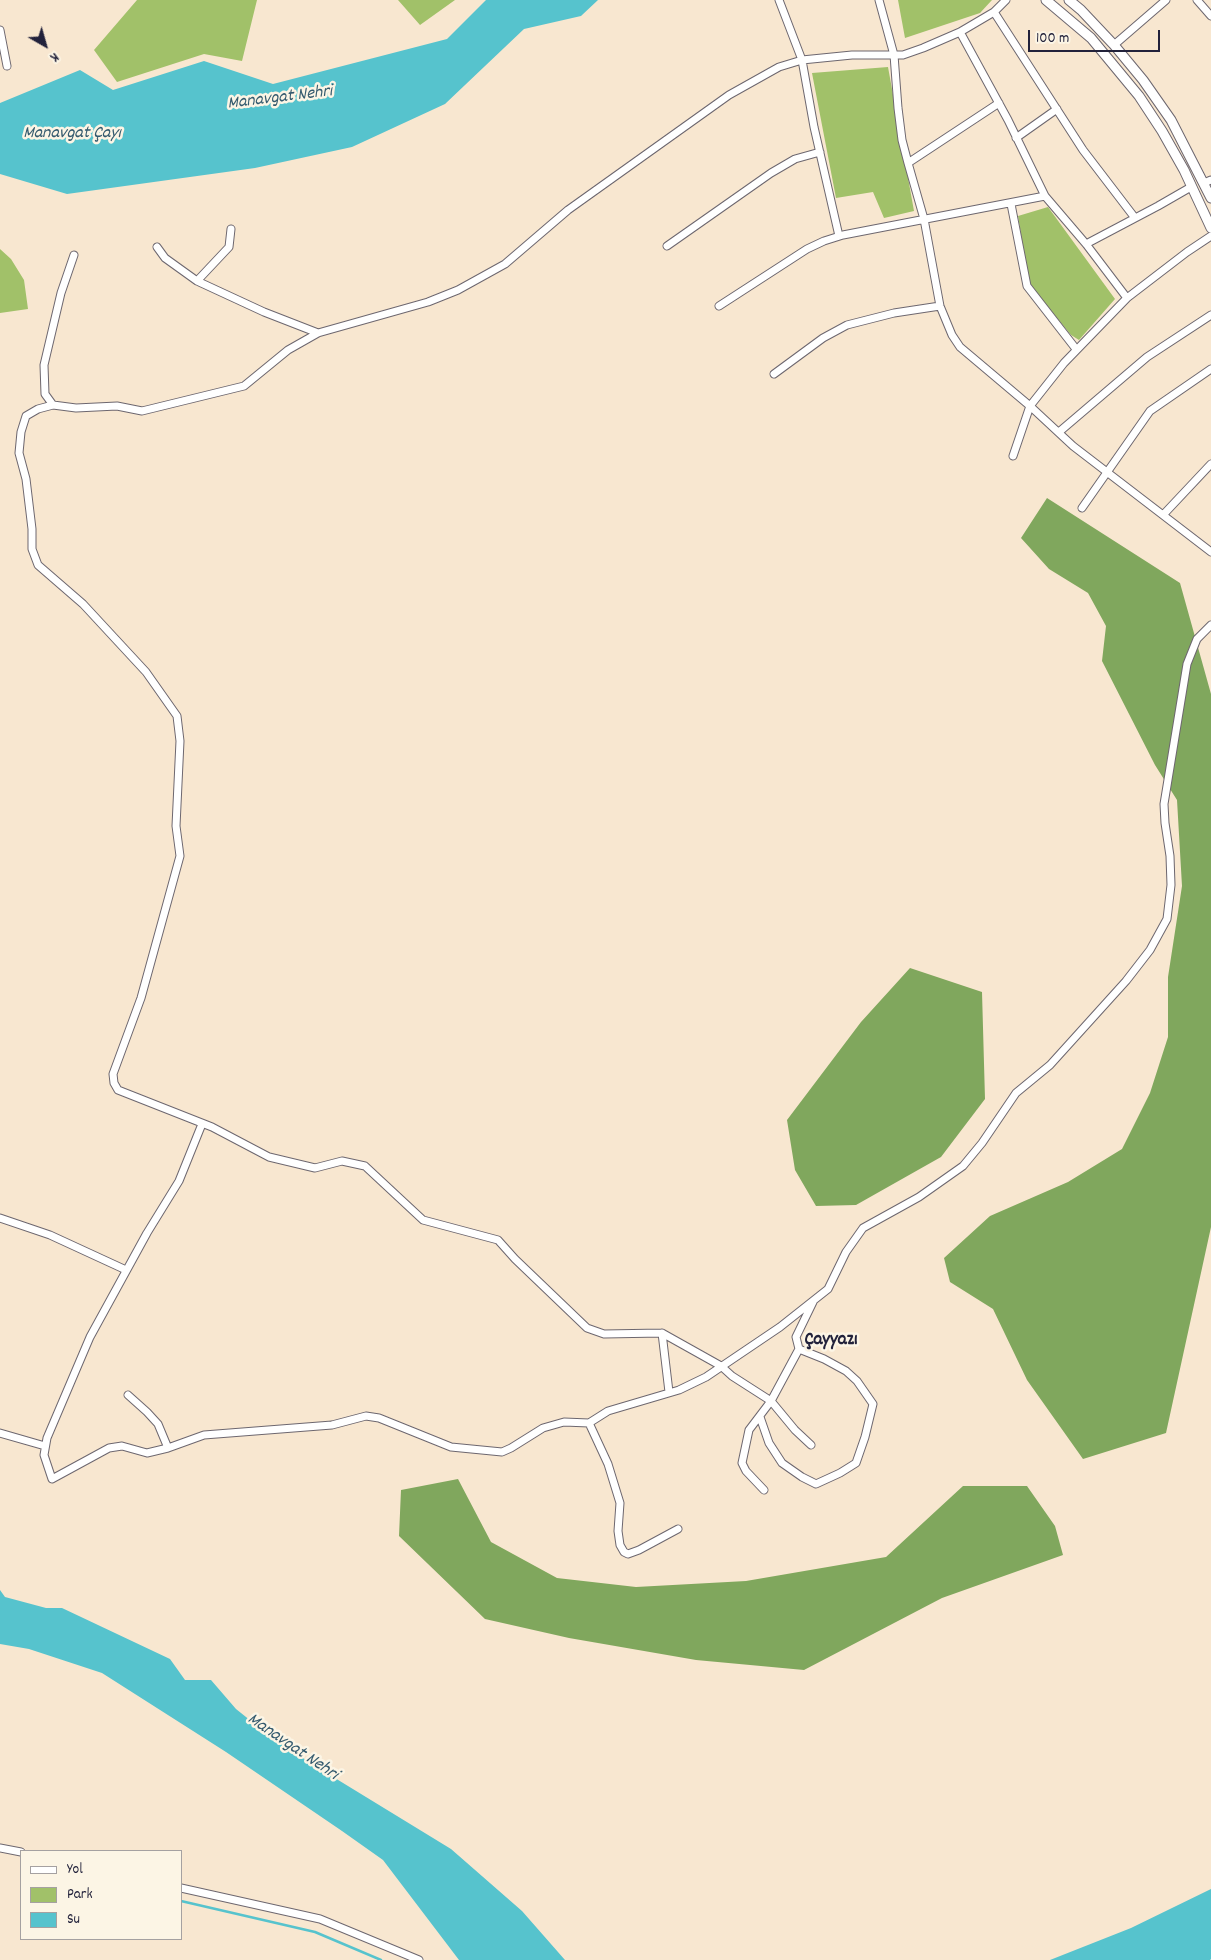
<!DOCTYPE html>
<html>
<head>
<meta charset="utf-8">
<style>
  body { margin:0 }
  #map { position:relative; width:1211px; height:1960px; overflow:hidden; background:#f8e7d0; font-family:Dekko,sans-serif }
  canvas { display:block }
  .legend { position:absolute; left:20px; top:1850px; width:162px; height:90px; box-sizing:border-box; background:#fcf5e5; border:1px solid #a5a1a1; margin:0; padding:6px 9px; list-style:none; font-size:15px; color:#22223b }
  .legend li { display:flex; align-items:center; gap:10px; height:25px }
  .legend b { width:25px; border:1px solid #a5a1a1 }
  .north { position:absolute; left:20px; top:20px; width:50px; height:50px; -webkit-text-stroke:4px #fcf5e5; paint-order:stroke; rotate:142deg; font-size:14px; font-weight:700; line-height:20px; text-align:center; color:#22223b }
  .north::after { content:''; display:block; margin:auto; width:18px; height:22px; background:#22223b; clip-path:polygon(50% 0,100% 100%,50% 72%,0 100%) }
  .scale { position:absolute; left:1028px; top:30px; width:132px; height:22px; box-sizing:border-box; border:2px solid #22223b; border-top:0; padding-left:6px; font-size:15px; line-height:18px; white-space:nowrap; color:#22223b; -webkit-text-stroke:4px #fcf5e5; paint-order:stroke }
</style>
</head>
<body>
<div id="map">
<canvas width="1211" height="1960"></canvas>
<ul class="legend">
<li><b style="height:6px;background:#fff"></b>Yol</li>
<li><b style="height:14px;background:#a1c169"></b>Park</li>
<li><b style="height:14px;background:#56c3cd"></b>Su</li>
</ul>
<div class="north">K</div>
<div class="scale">100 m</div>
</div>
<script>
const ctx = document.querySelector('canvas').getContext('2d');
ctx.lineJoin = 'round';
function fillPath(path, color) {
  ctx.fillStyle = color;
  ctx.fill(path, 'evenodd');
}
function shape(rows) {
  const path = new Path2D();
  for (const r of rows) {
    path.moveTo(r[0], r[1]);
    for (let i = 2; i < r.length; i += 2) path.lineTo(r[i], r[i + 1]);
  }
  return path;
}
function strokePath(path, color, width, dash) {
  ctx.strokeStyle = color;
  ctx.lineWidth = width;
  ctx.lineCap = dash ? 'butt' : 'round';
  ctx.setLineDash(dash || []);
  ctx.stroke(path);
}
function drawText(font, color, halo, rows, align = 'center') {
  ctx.font = font + ' Dekko,sans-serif';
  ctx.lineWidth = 5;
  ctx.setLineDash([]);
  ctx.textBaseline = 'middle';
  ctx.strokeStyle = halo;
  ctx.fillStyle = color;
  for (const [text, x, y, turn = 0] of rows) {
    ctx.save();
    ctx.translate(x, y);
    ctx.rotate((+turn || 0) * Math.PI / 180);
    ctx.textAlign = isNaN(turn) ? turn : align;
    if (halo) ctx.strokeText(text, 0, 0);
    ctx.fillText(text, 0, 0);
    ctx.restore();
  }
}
fillPath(shape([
  [137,0,257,0,242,61,204,54,117,82,94,50],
  [398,0,455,0,420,25],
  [898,0,992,0,980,13,905,38],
  [888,67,914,211,884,218,873,192,836,198,812,73],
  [1048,207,1115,299,1079,340,1071,335,1029,284,1018,216],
  [0,249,11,259,24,280,28,309,0,313]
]), '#a1c169');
fillPath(shape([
  [1047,498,1180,583,1211,694,1211,1227,1166,1433,1083,1459,1027,1380,993,1309,950,1282,944,1258,990,1216,1068,1182,1122,1149,1150,1093,1168,1037,1168,977,1182,886,1177,800,1155,765,1102,661,1106,626,1088,593,1049,569,1021,538],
  [910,968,982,992,985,1099,941,1157,856,1205,816,1206,795,1170,787,1120,861,1022],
  [458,1479,491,1542,557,1578,636,1587,746,1581,886,1557,963,1486,1027,1486,1055,1526,1063,1555,942,1598,804,1670,696,1660,569,1638,485,1619,399,1536,401,1490]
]), '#80a75d');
fillPath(shape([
  [486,0,598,0,581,16,524,29,445,104,352,147,255,168,67,194,0,174,0,103,80,70,113,90,204,61,273,84,447,39],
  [0,1590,5,1597,46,1608,62,1608,170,1659,185,1680,211,1680,236,1709,266,1733,312,1764,451,1849,522,1911,565,1960,459,1960,383,1860,342,1831,226,1752,102,1673,29,1649,0,1644],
  [1211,1889,1211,1959,1210,1960,1050,1960,1131,1928]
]), '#56c3cd');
strokePath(shape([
  [181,1901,315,1932,381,1960]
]), '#56c3cd', 2.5);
const minor = shape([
  [779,0,802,60,814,127,839,236],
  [879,0,894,55,898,108,902,140,908,163,999,103],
  [1197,0,1211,16],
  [994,12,1083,150,1135,218],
  [0,30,7,66],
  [960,32,1008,120,1045,196,1086,244,1127,298,1187,252,1211,236],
  [1114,45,1166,0],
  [1016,138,1057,109],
  [908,163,924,219,940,306,952,335,960,347,1030,406,1073,446,1211,552],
  [1204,183,1211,180],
  [1011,204,1027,286,1076,349],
  [1086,244,1158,206,1191,187],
  [667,246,771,173,795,159,820,152],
  [157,247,165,258,197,281,264,312,318,333],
  [74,255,61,293,44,365,45,394,53,405,76,408,117,406,142,411,244,386,288,350,318,333,428,302,458,290,505,264,568,210,729,95,779,67,802,60,852,55,903,55,923,48,960,32,994,12,1006,0],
  [197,281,229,247,231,229],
  [719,306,807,249,824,241,843,235,1045,196],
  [774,374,823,338,847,325,894,313,940,306],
  [53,405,38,409,26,416,21,432,19,453,26,479,32,529,32,549,38,565,83,604,146,672,177,716,180,741,176,826,180,856,141,998,113,1074,114,1083,118,1090,212,1127,269,1157,315,1168,342,1161,365,1166,423,1220,498,1240,515,1259,587,1328,604,1334,662,1333,721,1366,732,1376,771,1401,795,1430,811,1445],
  [1059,432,1147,357,1211,315],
  [1013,456,1030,406,1064,363,1127,298],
  [1082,508,1150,411,1211,369],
  [1163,515,1211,464],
  [202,1124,179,1181,147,1233,90,1337,47,1438,44,1455,52,1479,109,1448,122,1446,147,1453,168,1448,204,1435,332,1425,366,1416,379,1418,451,1447,502,1452,511,1448,543,1428,564,1422,589,1423],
  [0,1218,50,1235,126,1270],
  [662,1333,669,1392],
  [128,1395,147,1412,158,1424,168,1448],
  [760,1417,769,1443,782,1463,802,1477,816,1484,840,1473,856,1463,865,1437,873,1404,857,1381,846,1371,824,1359,799,1349],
  [0,1433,45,1446],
  [764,1490,746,1471,742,1463,749,1430,771,1401,799,1349,796,1337,813,1302],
  [678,1529,639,1550,628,1554,624,1552,620,1545,618,1531,620,1503,608,1464,589,1423,608,1411,679,1390,706,1377,780,1327,828,1289,846,1252,863,1228,919,1197,963,1166,982,1143,1016,1093,1050,1065,1126,981,1150,950,1167,919,1171,885,1170,856,1165,823,1164,804,1187,664,1197,639,1211,625],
  [0,1848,21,1852],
  [181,1888,320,1919,419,1960]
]);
const tertiary = shape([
  [1046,0,1091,38,1139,96,1162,131,1184,170,1211,228],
  [1069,0,1081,10,1114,45,1143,80,1171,120,1211,198]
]);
strokePath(minor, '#6d676f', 9);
strokePath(tertiary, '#6d676f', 11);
strokePath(minor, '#fff', 7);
strokePath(tertiary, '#fff', 9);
drawText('italic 18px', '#345a6e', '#fcf5e5', [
  ["Manavgat Nehri",280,99,-7],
  ["Manavgat Çayı",72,135],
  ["Manavgat Nehri",292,1748,34]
]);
drawText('bold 19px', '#22223b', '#fcf5e5', [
  ["Çayyazı",831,1341]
]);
</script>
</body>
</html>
